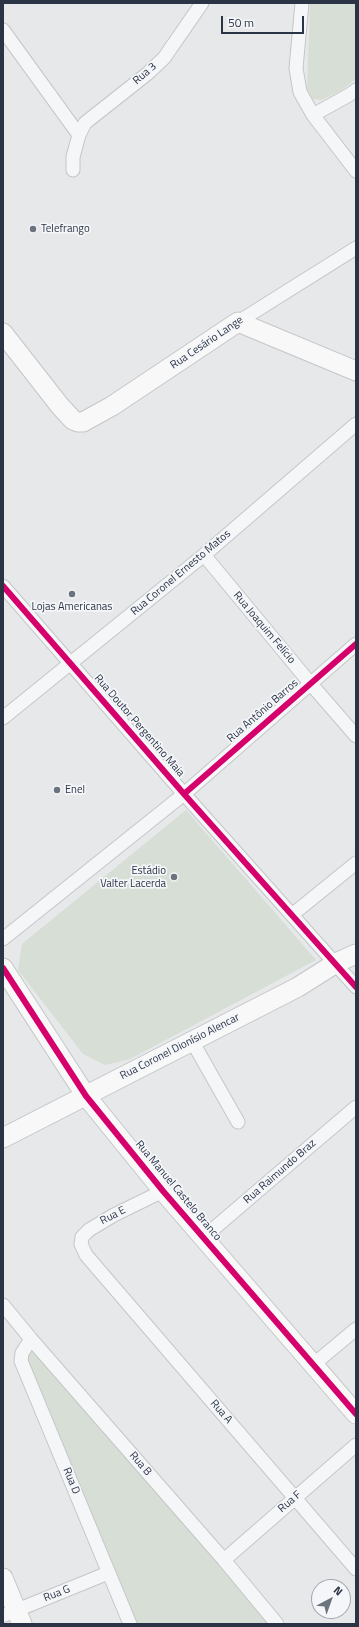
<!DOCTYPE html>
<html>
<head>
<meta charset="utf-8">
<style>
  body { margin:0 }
  #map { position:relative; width:359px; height:1627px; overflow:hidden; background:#e6e8ea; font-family:"Titillium Web",sans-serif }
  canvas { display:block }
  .frame { position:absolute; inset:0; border:4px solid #2b3445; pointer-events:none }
  .north { position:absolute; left:311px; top:1579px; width:40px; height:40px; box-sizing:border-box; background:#f4f6f9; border:1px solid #a4a8b1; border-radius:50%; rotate:41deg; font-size:11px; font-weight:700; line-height:16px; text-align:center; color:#2b3445 }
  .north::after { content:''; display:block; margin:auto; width:14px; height:18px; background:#6c737f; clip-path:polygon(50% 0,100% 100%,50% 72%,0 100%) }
  .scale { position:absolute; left:221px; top:16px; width:83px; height:18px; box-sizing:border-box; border:2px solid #2b3445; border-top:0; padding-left:5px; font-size:12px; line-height:14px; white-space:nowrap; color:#2b3445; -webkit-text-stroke:3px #f4f6f9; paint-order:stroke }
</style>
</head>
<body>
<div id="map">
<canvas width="359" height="1627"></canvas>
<div class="frame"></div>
<div class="north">N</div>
<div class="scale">50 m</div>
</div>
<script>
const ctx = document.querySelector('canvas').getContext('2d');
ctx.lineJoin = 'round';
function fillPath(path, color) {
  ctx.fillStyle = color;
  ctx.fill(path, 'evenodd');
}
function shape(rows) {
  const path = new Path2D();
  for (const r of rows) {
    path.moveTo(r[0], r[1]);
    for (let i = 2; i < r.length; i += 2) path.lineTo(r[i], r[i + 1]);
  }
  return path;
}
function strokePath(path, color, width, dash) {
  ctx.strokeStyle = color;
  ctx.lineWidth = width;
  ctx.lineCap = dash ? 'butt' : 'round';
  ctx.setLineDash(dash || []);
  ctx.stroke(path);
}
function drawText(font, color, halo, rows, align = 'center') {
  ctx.font = font + ' "Titillium Web",sans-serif';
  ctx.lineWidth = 3.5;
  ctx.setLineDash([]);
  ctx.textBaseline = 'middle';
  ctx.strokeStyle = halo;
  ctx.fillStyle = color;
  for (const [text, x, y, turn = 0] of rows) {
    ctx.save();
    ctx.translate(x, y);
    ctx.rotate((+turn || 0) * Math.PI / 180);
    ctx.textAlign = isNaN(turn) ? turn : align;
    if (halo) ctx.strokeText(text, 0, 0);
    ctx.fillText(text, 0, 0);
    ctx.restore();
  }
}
fillPath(shape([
  [310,3,356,3,356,79,342,90,321,100,313,99,307,89],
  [186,810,316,960,130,1059,105,1065,83,1054,18,970,22,944],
  [30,1341,275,1624,132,1624,22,1360]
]), '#d6ded6');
const street = shape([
  [302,3,296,68,300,92,313,115,356,171],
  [3,30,79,135,73,157,73,170],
  [313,115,349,95,356,90],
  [79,135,85,123,147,74,164,58,202,3],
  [238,322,356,248],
  [204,555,310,683,356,736],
  [3,586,184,794,356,987],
  [3,718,204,555,356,424],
  [293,914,356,863],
  [3,939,184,794,356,644],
  [192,1041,238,1122],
  [163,1191,114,1215,89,1230,82,1237,81,1244,86,1255,356,1569],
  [204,1237,356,1107],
  [3,1305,31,1339,224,1560,277,1624],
  [31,1339,22,1353,21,1361,130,1624],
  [314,1364,356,1329],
  [224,1560,356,1445],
  [5,1615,108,1573]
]);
const secondary = shape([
  [3,333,60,406,73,420,78,422,83,422,112,406,238,322,356,371],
  [3,968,86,1096,163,1191,356,1414],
  [3,1138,298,987,336,963,356,954],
  [3,1578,22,1624]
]);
strokePath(street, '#c4c6c8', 15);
strokePath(secondary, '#c4c6c8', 21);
strokePath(street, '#f5f6f7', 13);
strokePath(secondary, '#f8f8f8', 19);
strokePath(shape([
  [3,586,184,794,356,987],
  [184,794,356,644],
  [3,968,86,1096,163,1191,356,1414]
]), '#d6006c', 6);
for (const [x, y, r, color] of [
  [33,229,4,"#6c737f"],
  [72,594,4,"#6c737f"],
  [57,790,4,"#6c737f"],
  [174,877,4,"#6c737f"]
]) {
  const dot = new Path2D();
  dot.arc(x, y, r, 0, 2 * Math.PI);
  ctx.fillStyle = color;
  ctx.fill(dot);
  strokePath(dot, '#f4f6f9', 1.5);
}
drawText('11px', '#2b3445', '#f4f6f9', [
  ["Rua 3",145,74,-41],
  ["Rua Cesário Lange",207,343,-34],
  ["Rua Coronel Ernesto Matos",181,573,-40],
  ["Rua Joaquim Felício",264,628,50],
  ["Rua Antônio Barros",263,711,-41],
  ["Rua Doutor Pergentino Maia",139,726,49],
  ["Rua Coronel Dionísio Alencar",180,1047,-27],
  ["Rua Raimundo Braz",280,1172,-41],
  ["Rua Manuel Castelo Branco",178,1191,50],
  ["Rua E",113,1216,-27],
  ["Rua A",221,1412,49],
  ["Rua B",140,1464,49],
  ["Rua D",71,1481,68],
  ["Rua F",290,1502,-41],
  ["Rua G",57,1594,-22]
]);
drawText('11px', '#2b3445', '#f4f6f9', [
  ["Telefrango",41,229],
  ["Lojas Americanas",72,607,"center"],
  ["Enel",65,790],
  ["Estádio",166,871,"right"],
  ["Valter Lacerda",166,884,"right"]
], 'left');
</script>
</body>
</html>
